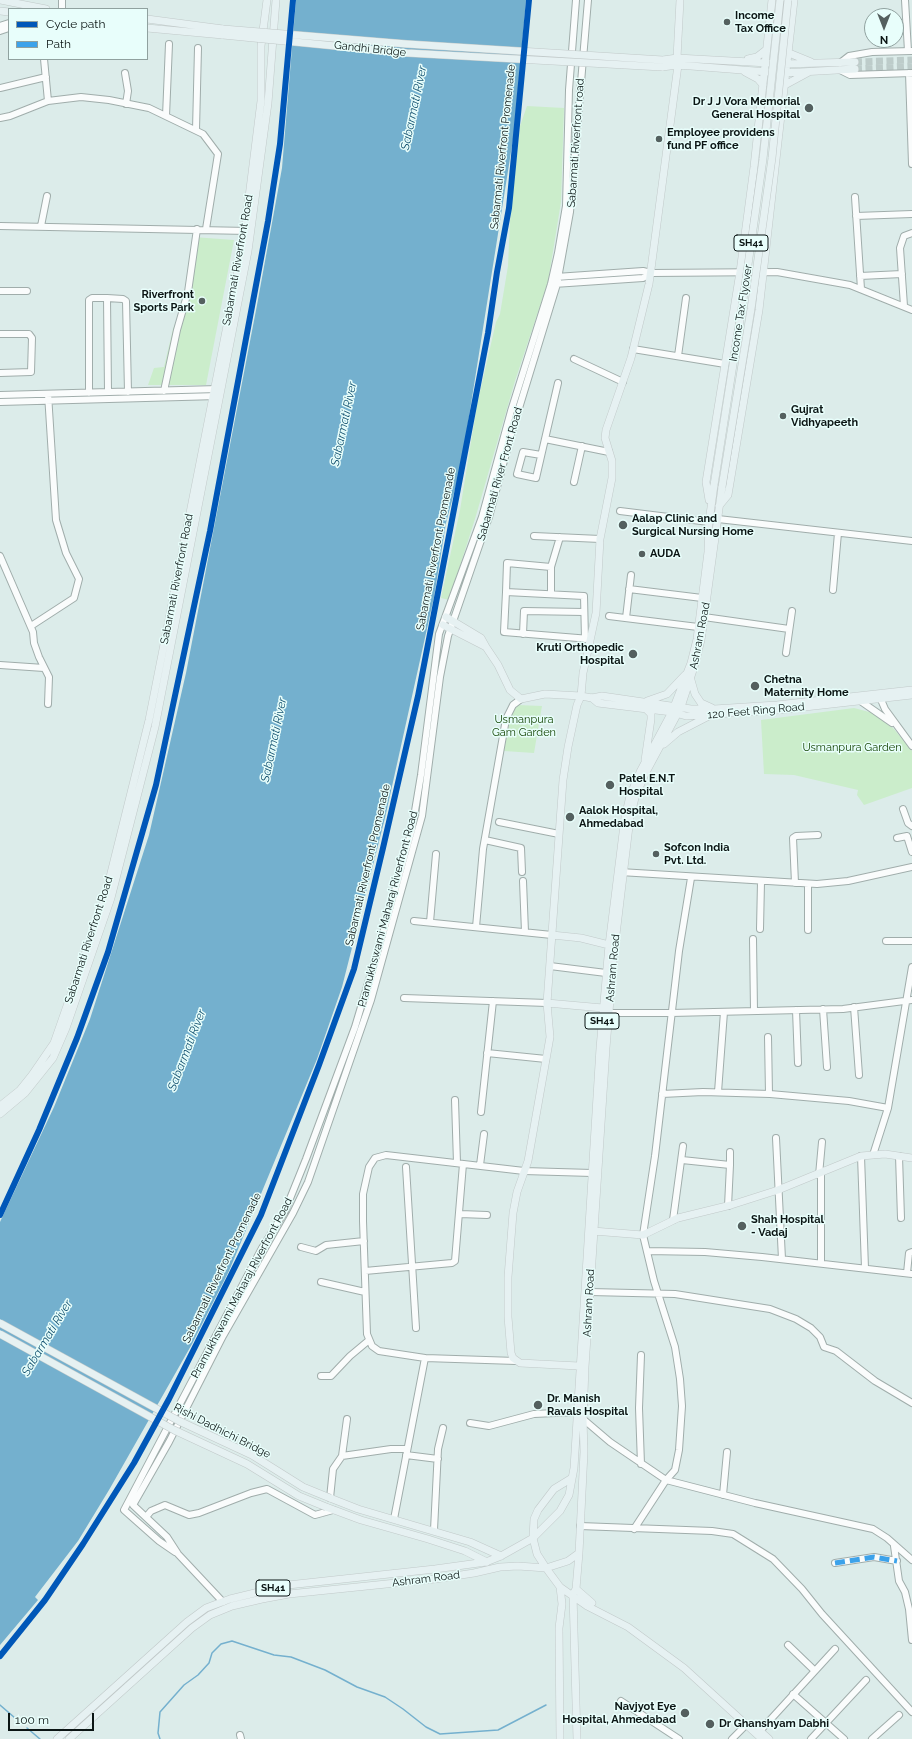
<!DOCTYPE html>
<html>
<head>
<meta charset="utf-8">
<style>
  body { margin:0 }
  #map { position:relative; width:912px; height:1739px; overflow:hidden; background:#dcecea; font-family:Raleway,sans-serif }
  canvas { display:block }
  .legend { position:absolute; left:8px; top:8px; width:140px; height:52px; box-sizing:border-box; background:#e8fefb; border:1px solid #90a19f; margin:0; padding:5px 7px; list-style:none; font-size:12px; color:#0b1514 }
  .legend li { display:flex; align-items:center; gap:8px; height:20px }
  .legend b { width:20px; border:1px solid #90a19f }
  .north { position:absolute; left:864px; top:8px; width:40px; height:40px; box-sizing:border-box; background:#e8fefb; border:1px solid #90a19f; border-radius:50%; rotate:180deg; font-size:11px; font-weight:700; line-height:16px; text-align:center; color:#0b1514 }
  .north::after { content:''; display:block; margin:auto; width:14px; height:18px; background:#54605f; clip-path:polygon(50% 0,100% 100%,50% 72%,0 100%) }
  .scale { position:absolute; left:8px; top:1713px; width:86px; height:18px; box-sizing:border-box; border:2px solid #0b1514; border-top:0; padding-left:5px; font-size:12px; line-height:14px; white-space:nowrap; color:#0b1514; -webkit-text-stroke:3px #e8fefb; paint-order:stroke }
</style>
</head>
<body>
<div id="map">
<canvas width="912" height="1739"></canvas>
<ul class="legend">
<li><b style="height:5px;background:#0057b8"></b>Cycle path</li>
<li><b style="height:5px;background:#3ca2ea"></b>Path</li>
</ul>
<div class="north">N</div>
<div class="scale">100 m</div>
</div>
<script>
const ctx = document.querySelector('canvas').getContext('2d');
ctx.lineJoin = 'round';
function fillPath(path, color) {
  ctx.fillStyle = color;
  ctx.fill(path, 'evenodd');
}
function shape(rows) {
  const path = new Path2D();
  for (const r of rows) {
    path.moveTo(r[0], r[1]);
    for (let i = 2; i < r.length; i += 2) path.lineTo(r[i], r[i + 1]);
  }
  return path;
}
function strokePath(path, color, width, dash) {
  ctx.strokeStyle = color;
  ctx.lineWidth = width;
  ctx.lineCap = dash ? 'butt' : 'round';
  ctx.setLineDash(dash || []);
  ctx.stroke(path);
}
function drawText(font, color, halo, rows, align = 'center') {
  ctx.font = font + ' Raleway,sans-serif';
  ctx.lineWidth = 3;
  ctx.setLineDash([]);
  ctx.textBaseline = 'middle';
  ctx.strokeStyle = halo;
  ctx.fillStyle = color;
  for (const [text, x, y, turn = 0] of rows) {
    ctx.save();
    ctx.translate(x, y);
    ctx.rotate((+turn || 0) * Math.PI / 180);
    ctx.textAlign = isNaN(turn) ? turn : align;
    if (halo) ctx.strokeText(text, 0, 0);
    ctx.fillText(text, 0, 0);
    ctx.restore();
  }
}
fillPath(shape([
  [527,106,564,108,561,202,548,282,515,381,475,519,449,600,441,598,460,510,477,405,496,322,500,314,508,266,510,221,520,126],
  [193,237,234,240,206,385,148,385,154,368,164,367,173,329,178,317,187,286],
  [517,705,542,706,534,753,504,751,511,711],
  [854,708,873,713,894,729,912,751,912,788,864,805,857,795,858,790,794,775,764,774,761,720]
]), '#cbedcb');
fillPath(shape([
  [296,0,526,0,514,133,461,467,446,523,434,597,385,818,342,987,317,1059,229,1271,192,1344,109,1490,78,1541,35,1597,38,1600,0,1645,0,1222,54,1107,90,1019,149,835,186,673,257,305,282,168]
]), '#74b0ce');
strokePath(shape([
  [0,1705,22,1724],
  [27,1728,40,1739],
  [160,1739,158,1733,160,1712,184,1685,198,1675,209,1663,212,1653,221,1644,232,1641,274,1655,291,1657,325,1670,357,1687,385,1697,403,1709,426,1727,440,1734,498,1730,546,1705]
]), '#74b0ce', 1.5);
strokePath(shape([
  [855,62,912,60],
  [855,69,912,66]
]), '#bdccca', 7, [7, 3.5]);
const minor = shape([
  [905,0,908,51],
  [62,9,62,0],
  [0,26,9,23],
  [0,31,9,28],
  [44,59,48,101],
  [840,63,849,56,872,52,912,51],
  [840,70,850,75,912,73],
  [125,73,128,91,126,104],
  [909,73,912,164],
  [0,88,46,77],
  [166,116,169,44],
  [0,118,10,116,48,101,81,97,109,100,149,108,203,134,218,154,206,229],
  [196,130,198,48],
  [855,197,861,289],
  [856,216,912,214],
  [0,226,248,231],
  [41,226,47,196],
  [860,276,902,274],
  [556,277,643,271,651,273,777,272,850,285,912,310],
  [554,284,643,278,651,273],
  [0,291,27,291],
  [107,298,123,299,126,301,128,392],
  [904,306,900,248,904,236,912,233],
  [0,334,29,334,32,338,31,372,0,373],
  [633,349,725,364],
  [678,356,686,298],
  [574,359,623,382],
  [164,391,177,330,188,292,197,229],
  [89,393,89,300,92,298,107,298,108,392],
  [0,395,218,389],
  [0,402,218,396],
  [545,439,609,452],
  [541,455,523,452,517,474,536,478,545,439,558,383],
  [574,482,582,446],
  [620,511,709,522],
  [718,519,912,541],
  [534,536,600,539],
  [0,556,33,632,34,643,39,657,49,677,48,704],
  [551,567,560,537],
  [629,589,702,598],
  [833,590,838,533],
  [506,592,507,563,551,567,551,594],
  [609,616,698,627],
  [704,617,789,629],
  [626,618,631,575],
  [31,626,74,598,79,579,66,553,56,520,48,394],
  [523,634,524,611,584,612],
  [585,639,584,596,506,592,504,632,590,639],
  [786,653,792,611],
  [0,665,44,668],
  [879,695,885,709,912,746],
  [859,700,892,723],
  [903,809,908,823,912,826],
  [499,822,559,834],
  [897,838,907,836,912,852],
  [485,840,521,848,522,872],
  [620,872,817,884,848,881,912,867],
  [523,881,525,932],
  [795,883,793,838,796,836,818,835],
  [414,921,552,935],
  [430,922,436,854],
  [476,927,483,849,506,719,513,705,521,699],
  [760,929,761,882],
  [808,930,808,884],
  [753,939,754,1011],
  [886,941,912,941],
  [550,966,606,973],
  [404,998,547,1003],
  [854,1007,859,1075],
  [823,1009,827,1067],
  [796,1010,798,1063],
  [609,1013,671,1013,843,1009,912,1000],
  [768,1037,769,1094],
  [487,1053,546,1059],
  [718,1092,724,1012],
  [662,1094,703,1092,770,1094,849,1101,888,1108,912,967],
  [455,1100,457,1163],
  [481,1112,493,1001],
  [776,1138,782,1259],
  [873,1155,888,1108],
  [861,1156,865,1268],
  [899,1156,901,1218],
  [682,1160,730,1165,728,1206],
  [480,1165,484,1134],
  [730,1165,730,1152],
  [406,1167,416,1328],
  [819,1175,822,1142],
  [460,1214,487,1215],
  [673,1220,683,1146],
  [301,1247,316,1251,326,1245,364,1241],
  [647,1251,705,1252,762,1257,912,1274],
  [821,1263,821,1174],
  [365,1271,452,1263,455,1261,463,1164],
  [907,1273,909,1253,912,1252],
  [321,1282,365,1292],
  [590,1292,675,1294,770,1309,796,1319,811,1328,820,1337,824,1347,836,1351,875,1381,912,1403],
  [516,1361,425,1358,379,1351,372,1346,367,1334,363,1221,363,1194,369,1167,375,1158,386,1155,524,1171,592,1173],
  [321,1376,331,1376,350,1356,368,1341],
  [583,1419,610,1442,666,1480,755,1503,873,1529,887,1538,912,1560],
  [470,1423,489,1426,534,1414,577,1412],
  [406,1455,438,1459],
  [342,1456,347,1419],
  [641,1464,639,1408,641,1355],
  [723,1495,727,1452],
  [330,1498,333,1469,342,1456,391,1449,407,1449],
  [146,1517,151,1511,165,1505,189,1515,199,1513,251,1493,267,1489,315,1515,333,1510],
  [394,1519,425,1358],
  [580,1526,712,1531,733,1534,773,1559,802,1589,822,1614,912,1712],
  [634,1529,666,1480,675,1470,679,1450,682,1406,680,1379,675,1347,654,1281,643,1235,655,1156,679,951,691,878],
  [434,1530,438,1449,443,1428],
  [894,1546,899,1581,905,1592,909,1609,912,1640],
  [175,1552,159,1541,124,1510,262,1248,285,1211,306,1159,355,1027,384,930,412,829,421,775,439,634,482,517,511,411,551,284,558,253,566,206,569,90,576,0],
  [835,1563,874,1557,897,1561],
  [223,1602,178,1554,167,1537,133,1505,169,1442,223,1336,293,1213,308,1182,371,1000,422,816,440,677,448,636,489,517,512,431,557,284,570,212,588,0],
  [788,1645,815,1671],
  [793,1694,844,1739],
  [621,1701,679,1739],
  [760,1731,835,1649],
  [240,1735,241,1739],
  [732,1739,746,1725],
  [811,1739,866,1680],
  [872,1739,899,1715]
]);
const major = shape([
  [0,0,46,9],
  [0,11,9,12],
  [147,19,223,29],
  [147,28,223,35],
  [789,53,811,62],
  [677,58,680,0],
  [748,59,757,57,766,50],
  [663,60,677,58,768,63],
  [785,64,855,62],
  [678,65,649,284,631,358,606,430,605,438,612,461,612,478,600,539,596,613,583,673,581,696,592,698,602,696,691,709,714,709,777,705,912,690],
  [662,67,678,65,768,72],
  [745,72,758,79,763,85],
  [782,73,855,69],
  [785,85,809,72],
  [709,500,706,482,740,272,754,167,772,0],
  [719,506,728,495,759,310,794,0],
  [443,625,486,647,481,638,446,617],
  [486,647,498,665,510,690,521,699,545,694,581,696],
  [691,680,695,694,701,703,712,708],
  [592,698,598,703,672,712,686,716,778,710,912,695],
  [647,701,667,694,685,675],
  [664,744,678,732,709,716],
  [645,760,651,719,651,714,646,709],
  [552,935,581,938,609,945],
  [547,1003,603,1008],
  [0,1106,20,1090,32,1075,54,1043,105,897,149,720,243,245,261,101,261,46,267,0],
  [0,1114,25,1093,53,1058,66,1028,111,898,155,727,248,251,268,103,276,0],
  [593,1231,643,1235,678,1218,731,1205,778,1190,861,1156,885,1154,912,1158],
  [579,1366,520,1363,513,1358,511,1353,508,1317,508,1277,513,1213,517,1192,528,1161,550,1037,547,1003,563,780,568,747,577,705,581,696],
  [572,1478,554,1489,538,1510,534,1519,533,1538,537,1554,546,1568,560,1587,587,1606,628,1627,684,1668,762,1739],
  [330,1498,358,1509,470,1542,501,1556],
  [326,1507,361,1520,428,1539,465,1551,487,1562],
  [576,1589,592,1603],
  [759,1730,769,1739],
  [57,1739,187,1622,206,1608,230,1599,288,1585,435,1569,486,1562,501,1556,533,1538,560,1511,569,1495,574,1468,600,1048,609,945,625,817,630,796,640,772,672,712,691,663,697,639,708,552,709,522,714,485],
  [69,1739,192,1628,210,1615,232,1606,262,1599,289,1594,435,1579,474,1573,500,1567,518,1566,546,1568,568,1561,579,1553,584,1452,583,1419,585,1367,606,1048,614,951,630,818,635,798,645,774,681,707,695,664,701,640,722,487],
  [560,1739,559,1628,562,1604,560,1587],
  [577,1739,573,1594,576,1589,579,1553]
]);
strokePath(minor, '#a0adab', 8);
strokePath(major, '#c1c9c9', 8);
strokePath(minor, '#fafcfc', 6);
strokePath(major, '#e6f1f2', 7);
const majorBridge = shape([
  [223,29,407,44,663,60],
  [223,35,407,53,662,67],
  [714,485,741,314,763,159,780,0],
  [722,487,751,309,772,158,788,0],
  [0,1323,179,1421,252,1455,303,1487,330,1498],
  [0,1334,174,1430,247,1464,299,1496,326,1507]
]);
strokePath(majorBridge, '#c1c9c9', 8, []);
strokePath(majorBridge, '#e6f1f2', 7);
strokePath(shape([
  [835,1563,874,1557,897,1561]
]), '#3ca2ea', 5, [10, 5]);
strokePath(shape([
  [0,1215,39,1130,77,1038,108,952,156,785,210,531,268,221,280,144,293,0],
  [0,1656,45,1600,83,1544,134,1463,169,1399,261,1215,319,1065,354,969,383,848,418,696,488,333,497,272,509,208,529,0]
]), '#0057b8', 6);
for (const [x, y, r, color] of [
  [727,22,4,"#54605f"],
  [809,108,5,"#54605f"],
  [659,139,4,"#54605f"],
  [202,301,4,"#54605f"],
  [783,416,4,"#54605f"],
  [623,525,5,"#54605f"],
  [642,554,4,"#54605f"],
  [633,654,5,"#54605f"],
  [755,686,5,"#54605f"],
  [610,785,5,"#54605f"],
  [570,817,5,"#54605f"],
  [656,854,4,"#54605f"],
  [742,1226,5,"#54605f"],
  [538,1405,5,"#54605f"],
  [685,1713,5,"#54605f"],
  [710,1724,5,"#54605f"]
]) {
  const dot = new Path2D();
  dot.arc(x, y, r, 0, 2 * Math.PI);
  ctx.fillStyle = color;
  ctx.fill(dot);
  strokePath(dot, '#e8fefb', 1.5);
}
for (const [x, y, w] of [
  [751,243,34],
  [602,1021,34],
  [273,1588,34]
]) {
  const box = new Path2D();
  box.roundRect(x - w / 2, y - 8, w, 16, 3);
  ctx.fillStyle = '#e8fefb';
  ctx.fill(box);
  strokePath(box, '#0b1514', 1);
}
drawText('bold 10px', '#0b1514', null, [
  ["SH41",751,243],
  ["SH41",602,1021],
  ["SH41",273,1588]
]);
drawText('bold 11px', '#0b1514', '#e8fefb', [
  ["Income",735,16],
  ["Tax Office",735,29],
  ["Dr J J Vora Memorial",800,102,"right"],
  ["General Hospital",800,115,"right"],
  ["Employee providens",667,133],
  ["fund PF office",667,146],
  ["Riverfront",194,295,"right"],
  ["Sports Park",194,308,"right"],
  ["Gujrat",791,410],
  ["Vidhyapeeth",791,423],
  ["Aalap Clinic and",632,519],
  ["Surgical Nursing Home",632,532],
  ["AUDA",650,554],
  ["Kruti Orthopedic",624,648,"right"],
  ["Hospital",624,661,"right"],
  ["Chetna",764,680],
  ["Maternity Home",764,693],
  ["Patel E.N.T",619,779],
  ["Hospital",619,792],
  ["Aalok Hospital,",579,811],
  ["Ahmedabad",579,824],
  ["Sofcon India",664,848],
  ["Pvt. Ltd.",664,861],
  ["Shah Hospital",751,1220],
  ["- Vadaj",751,1233],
  ["Dr. Manish",547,1399],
  ["Ravals Hospital",547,1412],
  ["Navjyot Eye",676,1707,"right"],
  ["Hospital, Ahmedabad",676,1720,"right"],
  ["Dr Ghanshyam Dabhi",719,1724]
], 'left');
drawText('11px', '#0b1514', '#e8fefb', [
  ["Gandhi Bridge",370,49,6],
  ["Sabarmati Riverfront road",576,143,-86],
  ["Sabarmati Riverfront Promenade",503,147,-84],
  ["Sabarmati Riverfront Road",238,260,-80],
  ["Income Tax Flyover",741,313,-81],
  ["Sabarmati River Front Road",500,474,-74],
  ["Sabarmati Riverfront Promenade",436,549,-79],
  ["Sabarmati Riverfront Road",177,579,-79],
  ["Ashram Road",700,636,-79],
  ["120 Feet Ring Road",756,711,-5],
  ["Sabarmati Riverfront Promenade",368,865,-77],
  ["Pramukhswami Maharaj Riverfront Road",388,909,-75],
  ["Sabarmati Riverfront Road",89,940,-72],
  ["Ashram Road",613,968,-85],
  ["Sabarmati Riverfront Promenade",222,1268,-64],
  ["Pramukhswami Maharaj Riverfront Road",242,1288,-62],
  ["Ashram Road",589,1303,-87],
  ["Rishi Dadhichi Bridge",222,1431,27],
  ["Ashram Road",426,1579,-7]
]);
drawText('11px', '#144503', '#e8fefb', [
  ["Usmanpura",524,720],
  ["Gam Garden",524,733],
  ["Usmanpura Garden",852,748]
]);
drawText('italic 12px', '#165472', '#e8fefb', [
  ["Sabarmati River",414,108,-78],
  ["Sabarmati River",344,424,-78],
  ["Sabarmati River",274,740,-78],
  ["Sabarmati River",187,1050,-69],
  ["Sabarmati River",47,1338,-59]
]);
</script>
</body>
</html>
